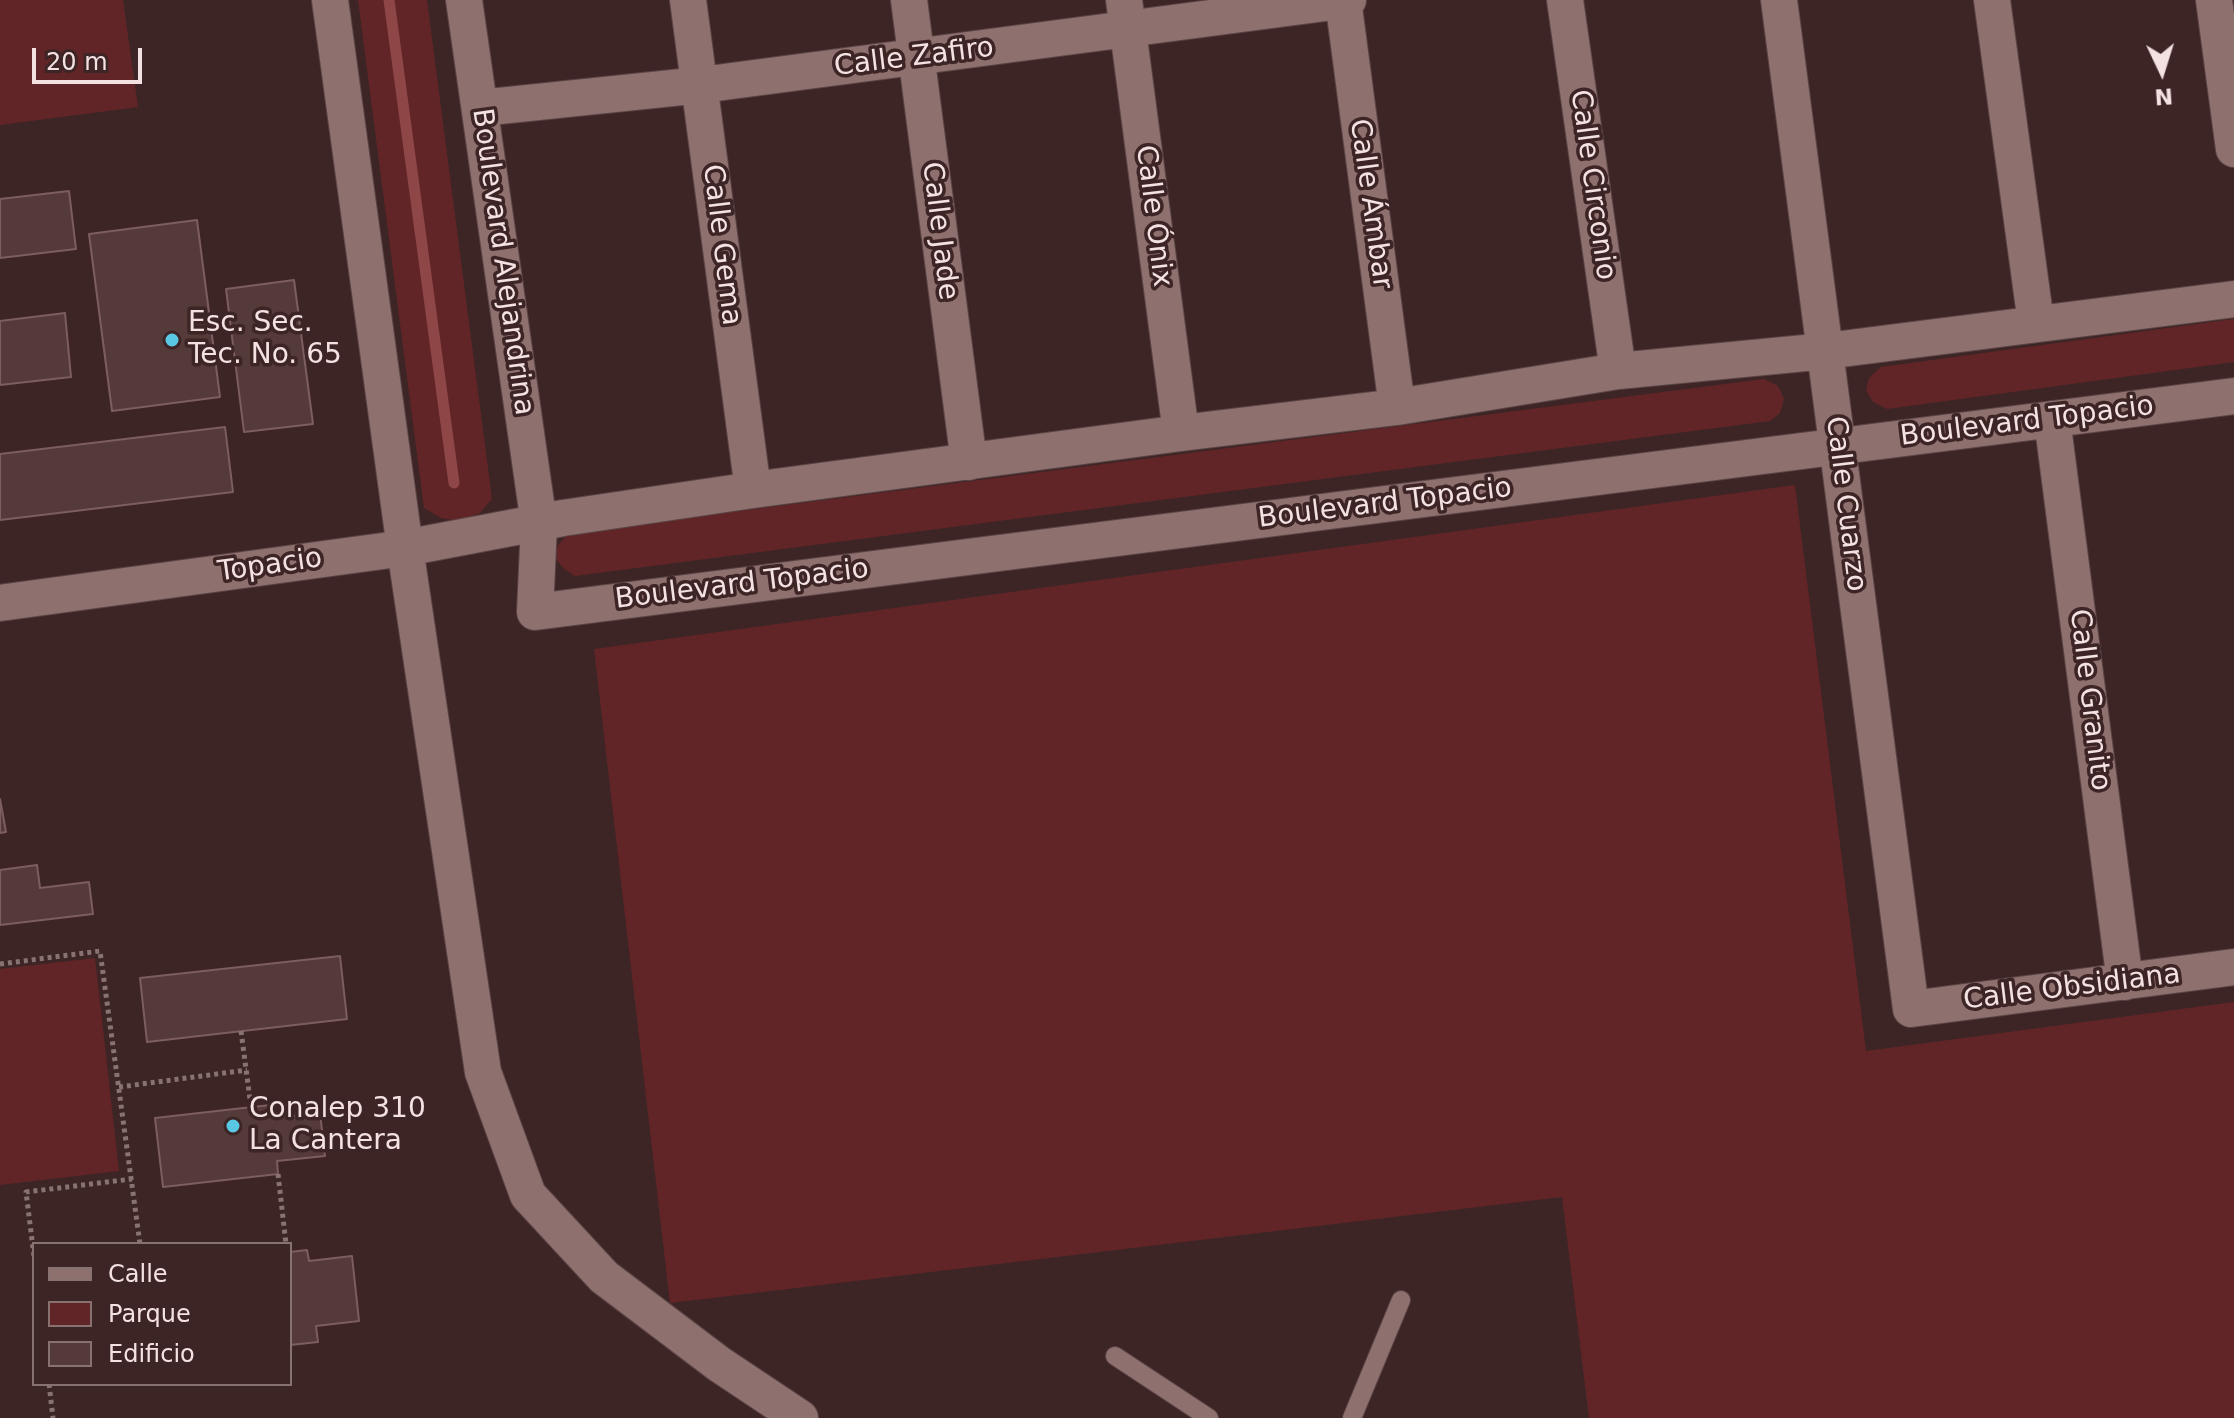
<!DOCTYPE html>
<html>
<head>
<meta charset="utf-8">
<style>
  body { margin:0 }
  #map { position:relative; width:2234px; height:1418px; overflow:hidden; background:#3e2525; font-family:"DejaVu Sans",sans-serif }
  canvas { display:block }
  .legend { position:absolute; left:32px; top:1242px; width:260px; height:144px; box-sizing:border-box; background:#3e2525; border:2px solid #877171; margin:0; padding:10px 14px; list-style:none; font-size:24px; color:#f4e2e2 }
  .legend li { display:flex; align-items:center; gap:16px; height:40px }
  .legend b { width:40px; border:2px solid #877171 }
  .north { position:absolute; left:2122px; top:32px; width:80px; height:80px; -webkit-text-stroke:6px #3e2525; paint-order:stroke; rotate:176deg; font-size:22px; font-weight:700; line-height:32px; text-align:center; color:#f4e2e2 }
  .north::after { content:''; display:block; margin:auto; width:28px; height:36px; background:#f4e2e2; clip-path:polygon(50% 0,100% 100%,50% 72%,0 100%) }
  .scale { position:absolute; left:32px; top:48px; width:110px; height:36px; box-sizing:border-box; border:4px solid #f4e2e2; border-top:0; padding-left:10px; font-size:24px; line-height:28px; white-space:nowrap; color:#f4e2e2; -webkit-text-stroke:6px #3e2525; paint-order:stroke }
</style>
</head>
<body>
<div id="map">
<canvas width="2234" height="1418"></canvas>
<ul class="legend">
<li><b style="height:10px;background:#8e706f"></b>Calle</li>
<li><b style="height:22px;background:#612528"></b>Parque</li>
<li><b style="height:22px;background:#553a3a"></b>Edificio</li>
</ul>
<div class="north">N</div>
<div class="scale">20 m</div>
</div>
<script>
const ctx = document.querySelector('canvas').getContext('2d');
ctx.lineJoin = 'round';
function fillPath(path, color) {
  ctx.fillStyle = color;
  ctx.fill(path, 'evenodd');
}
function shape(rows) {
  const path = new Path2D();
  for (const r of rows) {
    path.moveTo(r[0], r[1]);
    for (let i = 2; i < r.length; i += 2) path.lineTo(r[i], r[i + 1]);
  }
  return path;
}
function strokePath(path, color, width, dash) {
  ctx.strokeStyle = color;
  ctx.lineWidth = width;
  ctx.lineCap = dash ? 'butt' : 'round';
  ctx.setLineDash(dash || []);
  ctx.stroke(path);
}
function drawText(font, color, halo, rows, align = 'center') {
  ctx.font = font + ' "DejaVu Sans",sans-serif';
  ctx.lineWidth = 7;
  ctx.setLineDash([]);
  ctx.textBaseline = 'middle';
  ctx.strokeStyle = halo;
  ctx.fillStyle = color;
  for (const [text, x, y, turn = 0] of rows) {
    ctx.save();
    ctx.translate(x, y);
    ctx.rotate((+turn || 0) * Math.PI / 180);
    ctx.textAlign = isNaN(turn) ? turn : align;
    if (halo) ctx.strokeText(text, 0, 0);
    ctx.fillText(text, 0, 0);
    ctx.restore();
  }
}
fillPath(shape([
  [0,0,123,0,138,107,0,125],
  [358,0,427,0,492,499,480,513,460,521,441,518,424,508],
  [2234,319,2234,362,1887,409,1873,402,1866,390,1869,378,1881,367],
  [1764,379,1778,386,1784,399,1780,413,1770,421,575,576,563,568,555,557,558,545,569,533],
  [1795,485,1866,1051,2234,1002,2234,1418,1589,1418,1562,1197,670,1303,594,649],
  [95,958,119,1171,0,1185,0,969]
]), '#612528');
strokePath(shape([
  [389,0,454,483]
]), '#8e4647', 11);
const building = shape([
  [69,191,76,249,0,258,0,199,69,191],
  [197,220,220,397,112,411,89,234,197,220],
  [294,280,313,424,244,432,226,289,294,280],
  [65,313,71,377,0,385,0,321,65,313],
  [225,427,233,492,0,520,0,454,225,427],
  [0,799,6,832,0,833,0,799],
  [37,865,40,888,89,882,93,914,0,925,0,870,37,865],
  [340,956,347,1019,147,1042,140,978,340,956],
  [270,1105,272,1118,320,1113,325,1156,277,1161,278,1174,163,1187,155,1118,270,1105],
  [307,1250,309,1261,352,1256,359,1321,316,1326,318,1342,290,1345,290,1252,307,1250]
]);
fillPath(building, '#553a3a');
strokePath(building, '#7b5e5d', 2);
const service = shape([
  [1115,1356,1209,1418],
  [1352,1418,1401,1300]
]);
const minor = shape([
  [330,0,405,548,483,1072,528,1195,604,1277,719,1364,800,1418],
  [464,0,539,524,535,612,2234,396],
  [688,0,753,490],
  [909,0,969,462],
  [1124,0,1181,433],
  [1343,0,1397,407],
  [1565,0,1618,371],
  [1779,0,1911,1009,2234,967],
  [1992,0,2036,323],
  [2214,0,2234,149],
  [480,108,701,85,1348,0],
  [2052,419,2125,982],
  [0,603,405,548,563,518,753,490,1181,433,1397,407,1618,371,1826,351,2234,299]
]);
strokePath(service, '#5a4445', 20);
strokePath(minor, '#5a4445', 38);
strokePath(shape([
  [0,964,100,951,140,1244],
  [241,1031,251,1107],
  [119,1087,247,1070],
  [278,1174,286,1244],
  [34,1256,26,1192,132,1179],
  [49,1384,53,1418]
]), '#887272', 5, [4, 4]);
strokePath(service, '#8e706f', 18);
strokePath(minor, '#8e706f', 36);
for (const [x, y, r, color] of [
  [172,340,8,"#59c8e4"],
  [233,1126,8,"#59c8e4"]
]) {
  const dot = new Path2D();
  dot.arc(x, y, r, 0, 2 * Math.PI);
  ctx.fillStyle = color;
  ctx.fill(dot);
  strokePath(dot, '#3e2525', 3);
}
drawText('28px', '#f4e2e2', '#3e2525', [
  ["Calle Zafiro",914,58,-7],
  ["Calle Circonio",1592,185,82],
  ["Calle Ámbar",1370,204,82],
  ["Calle Ónix",1153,216,83],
  ["Calle Jade",939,231,83],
  ["Calle Gema",721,245,83],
  ["Boulevard Alejandrina",502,262,82],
  ["Boulevard Topacio",2027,422,-7],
  ["Boulevard Topacio",1385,504,-7],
  ["Calle Cuarzo",1845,504,83],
  ["Topacio",270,566,-8],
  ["Boulevard Topacio",742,585,-7],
  ["Calle Granito",2089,700,83],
  ["Calle Obsidiana",2072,988,-7]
]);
drawText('28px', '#f4e2e2', '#3e2525', [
  ["Esc. Sec.",188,324],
  ["Tec. No. 65",188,356],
  ["Conalep 310",249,1110],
  ["La Cantera",249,1142]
], 'left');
</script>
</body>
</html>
